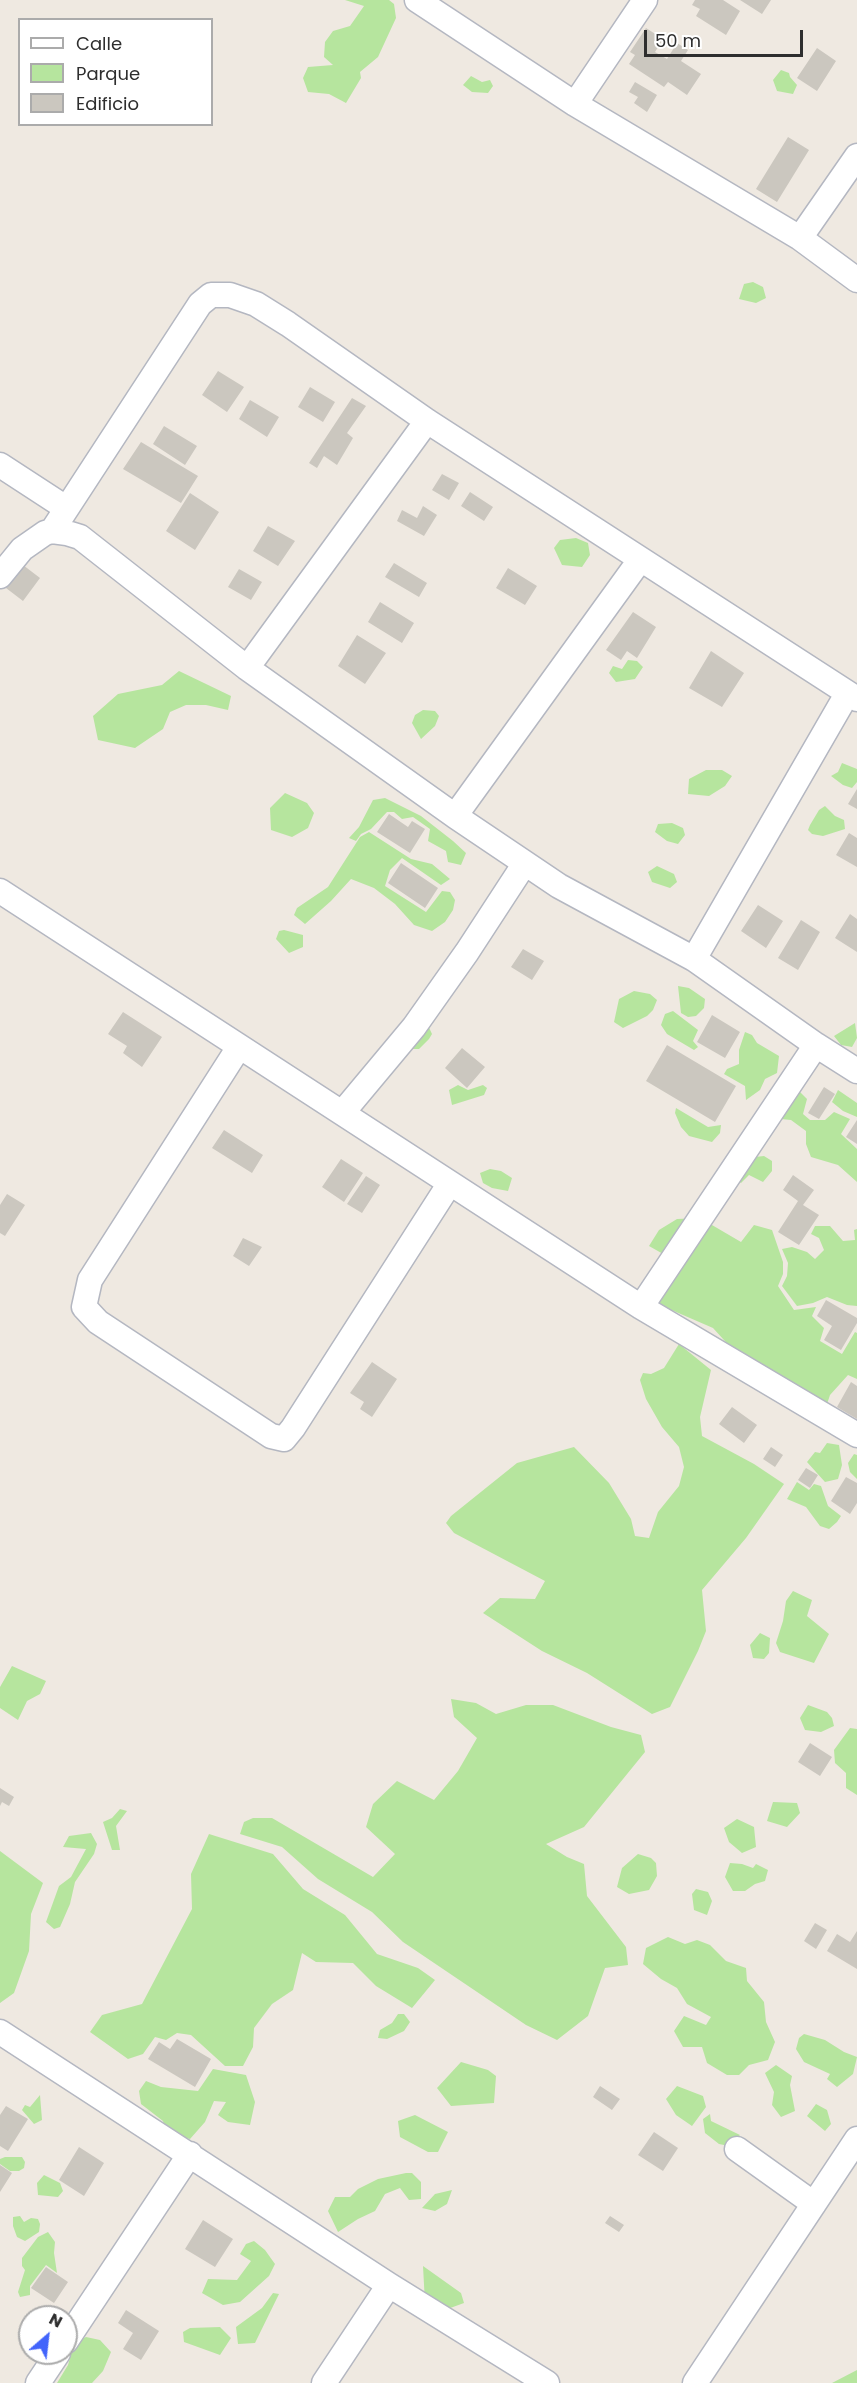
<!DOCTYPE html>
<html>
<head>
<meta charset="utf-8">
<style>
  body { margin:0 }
  #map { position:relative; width:857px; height:2383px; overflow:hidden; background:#efe9e1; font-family:Poppins,sans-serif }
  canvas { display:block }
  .legend { position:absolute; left:18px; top:18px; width:195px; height:108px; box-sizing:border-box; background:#fff; border:2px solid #ababab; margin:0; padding:8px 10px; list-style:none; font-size:18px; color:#2e2e2e }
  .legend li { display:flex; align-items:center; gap:12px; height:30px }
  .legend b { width:30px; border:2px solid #ababab }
  .north { position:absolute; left:18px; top:2305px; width:60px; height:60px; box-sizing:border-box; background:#fff; border:2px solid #ababab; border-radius:50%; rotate:28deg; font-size:16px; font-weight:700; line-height:24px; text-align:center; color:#2e2e2e }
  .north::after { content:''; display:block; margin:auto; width:21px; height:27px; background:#4264fb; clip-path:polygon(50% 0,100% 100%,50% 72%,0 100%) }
  .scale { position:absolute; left:644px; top:30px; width:159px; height:27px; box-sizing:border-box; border:3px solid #2e2e2e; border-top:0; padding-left:8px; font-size:18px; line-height:21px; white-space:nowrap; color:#2e2e2e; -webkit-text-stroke:4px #fff; paint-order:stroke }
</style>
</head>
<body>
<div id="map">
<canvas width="857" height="2383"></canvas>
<ul class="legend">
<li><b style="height:8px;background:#fff"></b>Calle</li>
<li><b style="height:16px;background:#b6e59e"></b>Parque</li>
<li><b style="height:16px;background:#cbc7bf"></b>Edificio</li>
</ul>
<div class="north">N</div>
<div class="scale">50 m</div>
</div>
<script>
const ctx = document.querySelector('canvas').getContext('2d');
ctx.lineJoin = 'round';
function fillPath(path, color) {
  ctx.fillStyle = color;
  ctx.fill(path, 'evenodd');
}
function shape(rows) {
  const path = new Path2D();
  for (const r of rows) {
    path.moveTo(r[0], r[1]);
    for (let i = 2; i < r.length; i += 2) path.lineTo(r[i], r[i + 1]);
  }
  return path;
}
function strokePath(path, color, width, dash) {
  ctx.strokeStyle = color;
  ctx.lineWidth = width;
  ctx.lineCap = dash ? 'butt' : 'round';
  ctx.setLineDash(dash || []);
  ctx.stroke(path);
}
fillPath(shape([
  [345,0,389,0,394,4,396,18,378,57,360,72,361,78,346,103,329,94,308,92,303,78,308,67,333,65,324,57,325,42,333,31,350,26,364,6],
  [781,70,789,73,790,77,797,85,793,94,777,91,773,80],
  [471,76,482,82,490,80,493,86,488,93,472,92,463,85],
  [753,282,763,287,766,298,756,303,739,299,744,284],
  [576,538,588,543,590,555,582,567,562,565,554,548,560,540],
  [628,660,637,661,643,667,635,679,616,682,609,673,613,666,622,669],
  [179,671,231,696,228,710,206,705,186,705,170,712,163,729,135,748,98,740,93,716,118,694,162,685],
  [423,710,435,711,439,716,435,726,421,739,412,723,415,715],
  [842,763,857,769,857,782,852,788,843,785,831,776,838,772],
  [706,770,722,770,732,776,725,786,709,796,688,794,689,779],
  [285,793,307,803,314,813,308,828,292,837,271,830,270,808],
  [385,798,421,816,453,841,466,853,461,865,448,862,446,851,428,841,430,829,413,817,402,819,394,812,387,812,371,829,361,834,356,841,349,838,359,827,373,800],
  [825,806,835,816,844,820,845,829,823,836,812,834,808,830,810,825,819,810],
  [672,823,683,828,685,835,678,844,667,841,655,832,658,824],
  [369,832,411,859,432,864,450,879,441,885,402,858,390,870,385,886,426,912,442,891,450,892,455,900,453,910,445,922,432,931,414,925,395,904,374,888,351,879,331,901,305,924,294,915,297,908,328,887,360,837],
  [657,866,674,874,677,882,670,888,652,882,648,872],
  [284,930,303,935,303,947,289,953,276,939,279,931],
  [678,986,689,988,705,999,704,1008,696,1016,688,1017,681,1013],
  [634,991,650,994,657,1000,653,1010,647,1016,623,1028,614,1022,619,999],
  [673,1011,698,1030,693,1041,698,1047,694,1050,667,1034,661,1025,665,1014],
  [425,1019,432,1034,429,1039,419,1049,403,1049],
  [855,1023,857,1038,852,1047,841,1045,834,1036],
  [745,1032,752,1035,757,1043,779,1056,777,1073,765,1079,760,1090,746,1100,745,1086,724,1074,727,1069,739,1064,739,1050],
  [806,1074,809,1079,799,1091,807,1099,803,1114,810,1120,825,1120,834,1112,850,1119,841,1134,857,1149,857,1182,838,1165,811,1157,806,1144,806,1131,791,1120,781,1119],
  [458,1085,468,1090,483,1085,487,1088,484,1095,452,1105,449,1090],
  [838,1090,857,1103,857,1117,843,1111,832,1102],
  [676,1108,708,1127,721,1125,720,1133,712,1142,689,1136,681,1127,675,1113],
  [764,1156,772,1161,772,1171,763,1182,749,1175,741,1183,730,1175,746,1158],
  [490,1169,501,1171,512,1178,508,1191,492,1188,483,1183,480,1173],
  [700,1218,741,1242,754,1225,772,1230,783,1262,783,1274,778,1286,794,1310,816,1307,812,1316,824,1328,820,1341,842,1354,855,1332,857,1333,857,1379,848,1375,830,1395,823,1416,744,1362,713,1328,653,1302,663,1281,678,1275,672,1259,649,1246,659,1230,677,1219],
  [815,1226,830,1226,843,1241,855,1240,854,1230,857,1229,857,1306,847,1305,827,1297,813,1303,797,1306,782,1286,787,1276,788,1263,782,1249,792,1247,807,1252,815,1259,824,1250,819,1238,811,1234],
  [679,1344,711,1370,700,1417,702,1436,754,1464,784,1484,746,1538,702,1590,706,1631,698,1651,670,1707,652,1714,587,1673,542,1651,483,1613,500,1598,535,1599,545,1581,454,1533,446,1523,451,1516,517,1463,574,1447,609,1483,631,1519,635,1536,649,1538,658,1512,679,1486,684,1467,679,1447,662,1427,646,1399,640,1380,643,1373,651,1374,664,1368],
  [827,1443,839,1445,842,1465,838,1479,825,1482,807,1462,815,1452,820,1453],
  [854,1454,857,1455,857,1479,850,1472,848,1463],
  [797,1482,809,1490,814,1484,821,1486,828,1506,841,1516,837,1522,829,1529,820,1526,806,1507,787,1499],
  [793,1591,812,1600,807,1616,829,1634,814,1663,780,1652,776,1643,783,1621,786,1601],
  [760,1633,770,1638,769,1653,764,1659,753,1658,750,1645],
  [12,1666,46,1681,40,1694,27,1701,18,1720,0,1708,0,1687],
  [451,1699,476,1703,496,1714,526,1705,553,1705,611,1727,641,1735,645,1752,584,1827,546,1844,567,1857,584,1864,587,1896,626,1947,628,1965,605,1968,588,2016,557,2040,526,2025,403,1942,372,1912,318,1879,282,1847,240,1834,244,1822,253,1818,272,1818,373,1877,395,1854,366,1827,373,1804,397,1781,434,1800,458,1771,477,1738,454,1717],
  [808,1705,827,1712,832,1718,834,1726,821,1732,805,1730,800,1718],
  [850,1728,857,1729,857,1795,846,1788,846,1773,835,1763,834,1750],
  [773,1802,797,1803,800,1813,787,1827,767,1821],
  [120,1809,127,1811,116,1826,120,1850,112,1850,103,1822,112,1818],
  [737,1819,754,1827,756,1847,742,1853,729,1842,724,1828],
  [91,1833,97,1844,94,1854,75,1882,70,1904,60,1927,54,1929,46,1922,59,1886,71,1877,86,1849,63,1847,69,1836],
  [209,1834,273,1854,303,1889,345,1915,377,1954,418,1968,435,1980,412,2008,376,1986,353,1963,316,1962,302,1953,293,1990,272,2004,254,2028,253,2047,243,2066,225,2066,191,2035,177,2033,166,2040,155,2037,143,2054,128,2059,90,2032,102,2015,142,2004,192,1909,191,1874],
  [0,1851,43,1883,31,1914,29,1951,14,1993,0,2003],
  [638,1854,651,1858,656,1863,657,1876,649,1890,629,1894,617,1887,622,1868],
  [730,1863,742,1864,753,1868,756,1864,768,1870,765,1881,755,1884,745,1891,733,1891,725,1877],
  [696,1889,708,1892,712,1901,707,1915,694,1910,692,1894],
  [668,1937,685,1944,697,1940,710,1945,726,1961,746,1968,747,1981,764,2002,766,2022,775,2042,768,2060,749,2065,739,2075,727,2075,707,2063,702,2047,683,2047,674,2031,684,2016,706,2025,711,2017,687,2004,677,1988,661,1979,643,1964,646,1948],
  [398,2014,404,2014,410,2022,404,2031,387,2039,378,2038,380,2030,392,2023],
  [804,2034,825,2040,844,2052,857,2057,853,2074,837,2087,827,2079,830,2074,804,2062,796,2049,799,2038],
  [461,2062,488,2070,496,2076,494,2103,451,2106,437,2088],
  [776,2065,792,2076,790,2085,795,2111,781,2117,772,2105,774,2092,765,2073],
  [213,2069,246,2075,255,2102,250,2125,228,2122,218,2115,226,2102,214,2101,205,2122,190,2139,166,2132,163,2121,141,2104,139,2091,146,2081,161,2087,198,2091],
  [677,2086,703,2096,706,2107,692,2126,676,2115,666,2099],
  [40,2095,42,2120,34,2124,22,2110,25,2105,30,2107],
  [816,2104,827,2110,831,2124,825,2131,807,2116],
  [710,2114,711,2121,740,2135,729,2146,719,2144,705,2133,703,2119],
  [415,2115,448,2132,438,2152,428,2152,400,2137,398,2121],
  [5,2157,22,2157,25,2162,24,2168,19,2171,10,2171,0,2164,0,2159],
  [406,2173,412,2173,421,2182,421,2199,409,2200,400,2188,385,2194,375,2211,358,2219,338,2232,328,2211,335,2197,350,2197,358,2189,378,2179],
  [44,2175,60,2183,63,2191,58,2197,38,2195,37,2183],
  [452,2190,447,2204,435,2211,422,2208,435,2194],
  [20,2216,24,2222,31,2218,38,2219,40,2224,39,2232,25,2241,17,2237,13,2226,13,2217],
  [48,2232,55,2242,54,2253,57,2273,46,2265,30,2286,30,2295,20,2297,18,2292,25,2270,22,2266,22,2258,38,2237],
  [254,2241,265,2250,275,2264,269,2276,240,2302,223,2305,202,2293,208,2279,237,2280,251,2261,240,2254,246,2244],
  [423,2266,461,2293,464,2303,442,2311,425,2303],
  [273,2293,279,2294,255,2343,238,2344,236,2327,262,2308],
  [220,2327,231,2338,220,2355,184,2342,183,2332,190,2328],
  [86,2337,100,2340,111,2352,103,2371,92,2383,57,2383,68,2365,74,2343],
  [857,2370,857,2383,832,2383]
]), '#b6e59e');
fillPath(shape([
  [695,0,723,0,740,11,726,35,696,16,700,9,692,5],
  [740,0,771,0,762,14],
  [646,28,663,39,655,52,667,59,677,43,688,50,681,61,701,74,687,95,668,82,664,87,629,64,635,55,630,52],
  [817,48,836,61,817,91,797,78],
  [635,82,657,95,647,112,634,103,638,97,629,92],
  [788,137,809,150,777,202,756,189],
  [218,371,244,387,227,412,202,395],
  [310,387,335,402,323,422,298,407],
  [352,398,366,406,347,433,353,438,337,465,324,456,317,468,309,463],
  [250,400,279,417,267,437,239,419],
  [164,426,197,446,185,465,153,444],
  [141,442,198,476,181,503,123,469],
  [442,474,459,483,449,500,432,490],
  [470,492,493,507,484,521,461,506],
  [190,493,219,512,195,550,166,531],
  [423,506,437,515,424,536,397,521,402,510,417,518],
  [268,526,295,541,278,566,253,551],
  [394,563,427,583,419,597,385,577],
  [23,565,40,578,23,601,6,588],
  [508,568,537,586,525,605,496,588],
  [239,569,262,582,251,600,228,587],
  [380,602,414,623,402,643,368,622],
  [633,612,656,627,637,658,627,651,621,660,606,650],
  [357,635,386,653,365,684,338,666],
  [711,651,744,673,722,707,689,688],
  [857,789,857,809,848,804],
  [389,814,408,827,412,821,425,829,410,853,377,832],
  [849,833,857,838,857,867,836,855],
  [401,863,438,888,425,908,388,883],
  [758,905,783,921,766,948,741,931],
  [850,914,857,919,857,952,835,938],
  [801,920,820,932,798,970,778,958],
  [523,949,544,961,532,980,511,967],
  [123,1012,162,1037,142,1067,123,1053,127,1046,108,1034],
  [712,1015,740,1032,725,1058,697,1042],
  [667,1045,736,1086,715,1122,646,1081],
  [462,1048,485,1067,467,1088,445,1068],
  [824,1087,835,1094,819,1119,808,1113],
  [857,1120,857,1144,846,1137],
  [224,1130,263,1155,252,1173,212,1148],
  [341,1159,363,1173,344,1202,322,1187],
  [793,1175,814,1190,803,1205,819,1215,799,1245,778,1232,798,1201,783,1190],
  [366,1176,380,1185,362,1213,347,1204],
  [7,1194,25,1205,5,1236,0,1233,0,1205],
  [243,1238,262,1247,249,1266,233,1256],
  [826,1300,857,1318,857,1323,841,1350,824,1340,832,1326,817,1316],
  [372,1362,397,1379,372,1417,360,1409,364,1402,350,1393],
  [851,1382,857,1386,857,1419,837,1407],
  [732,1407,757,1425,744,1443,719,1424],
  [771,1447,783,1455,775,1467,763,1459],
  [806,1468,818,1475,810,1488,798,1480],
  [846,1477,857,1483,857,1503,850,1514,831,1501],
  [810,1743,832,1757,820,1776,798,1762],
  [0,1788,14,1797,9,1806,2,1802,0,1806],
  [815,1923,827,1930,816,1949,804,1941],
  [857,1931,857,1969,827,1951,837,1934,850,1942],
  [177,2039,211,2059,195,2087,148,2059,159,2042,170,2049],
  [600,2086,620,2099,612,2110,593,2097],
  [6,2106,28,2119,8,2151,0,2146,0,2115],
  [654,2132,678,2148,663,2171,638,2155],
  [79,2147,104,2163,84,2196,59,2180],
  [0,2165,12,2173,0,2192],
  [610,2216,624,2225,619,2232,605,2223],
  [203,2220,233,2239,215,2267,185,2249],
  [46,2267,68,2282,54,2303,31,2288],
  [126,2310,159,2331,141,2360,123,2349,133,2333,118,2323]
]), '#cbc7bf');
const minor = shape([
  [417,0,575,104,800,238,857,280],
  [575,104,645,0],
  [800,238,857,156],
  [0,465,66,508],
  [52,531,200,304,211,295,230,295,256,304,288,324,427,421,857,699],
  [0,576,22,549,45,533,52,531,67,533,80,537,247,668,455,816,559,886,694,959,816,1045,857,1071],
  [247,668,427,421],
  [455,816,640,560],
  [0,891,641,1307,857,1435],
  [694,959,847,694],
  [239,1047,90,1280,84,1307,98,1322,271,1436,284,1439,293,1428,450,1183],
  [343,1112,414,1027,467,952,525,863],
  [641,1307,816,1045],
  [0,2032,389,2285,547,2383],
  [737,2149,814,2204],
  [66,2341,190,2154],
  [38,2383,58,2353],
  [324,2383,389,2285],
  [695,2383,857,2139]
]);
strokePath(minor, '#b4b7c1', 27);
strokePath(minor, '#fff', 24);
</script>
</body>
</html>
